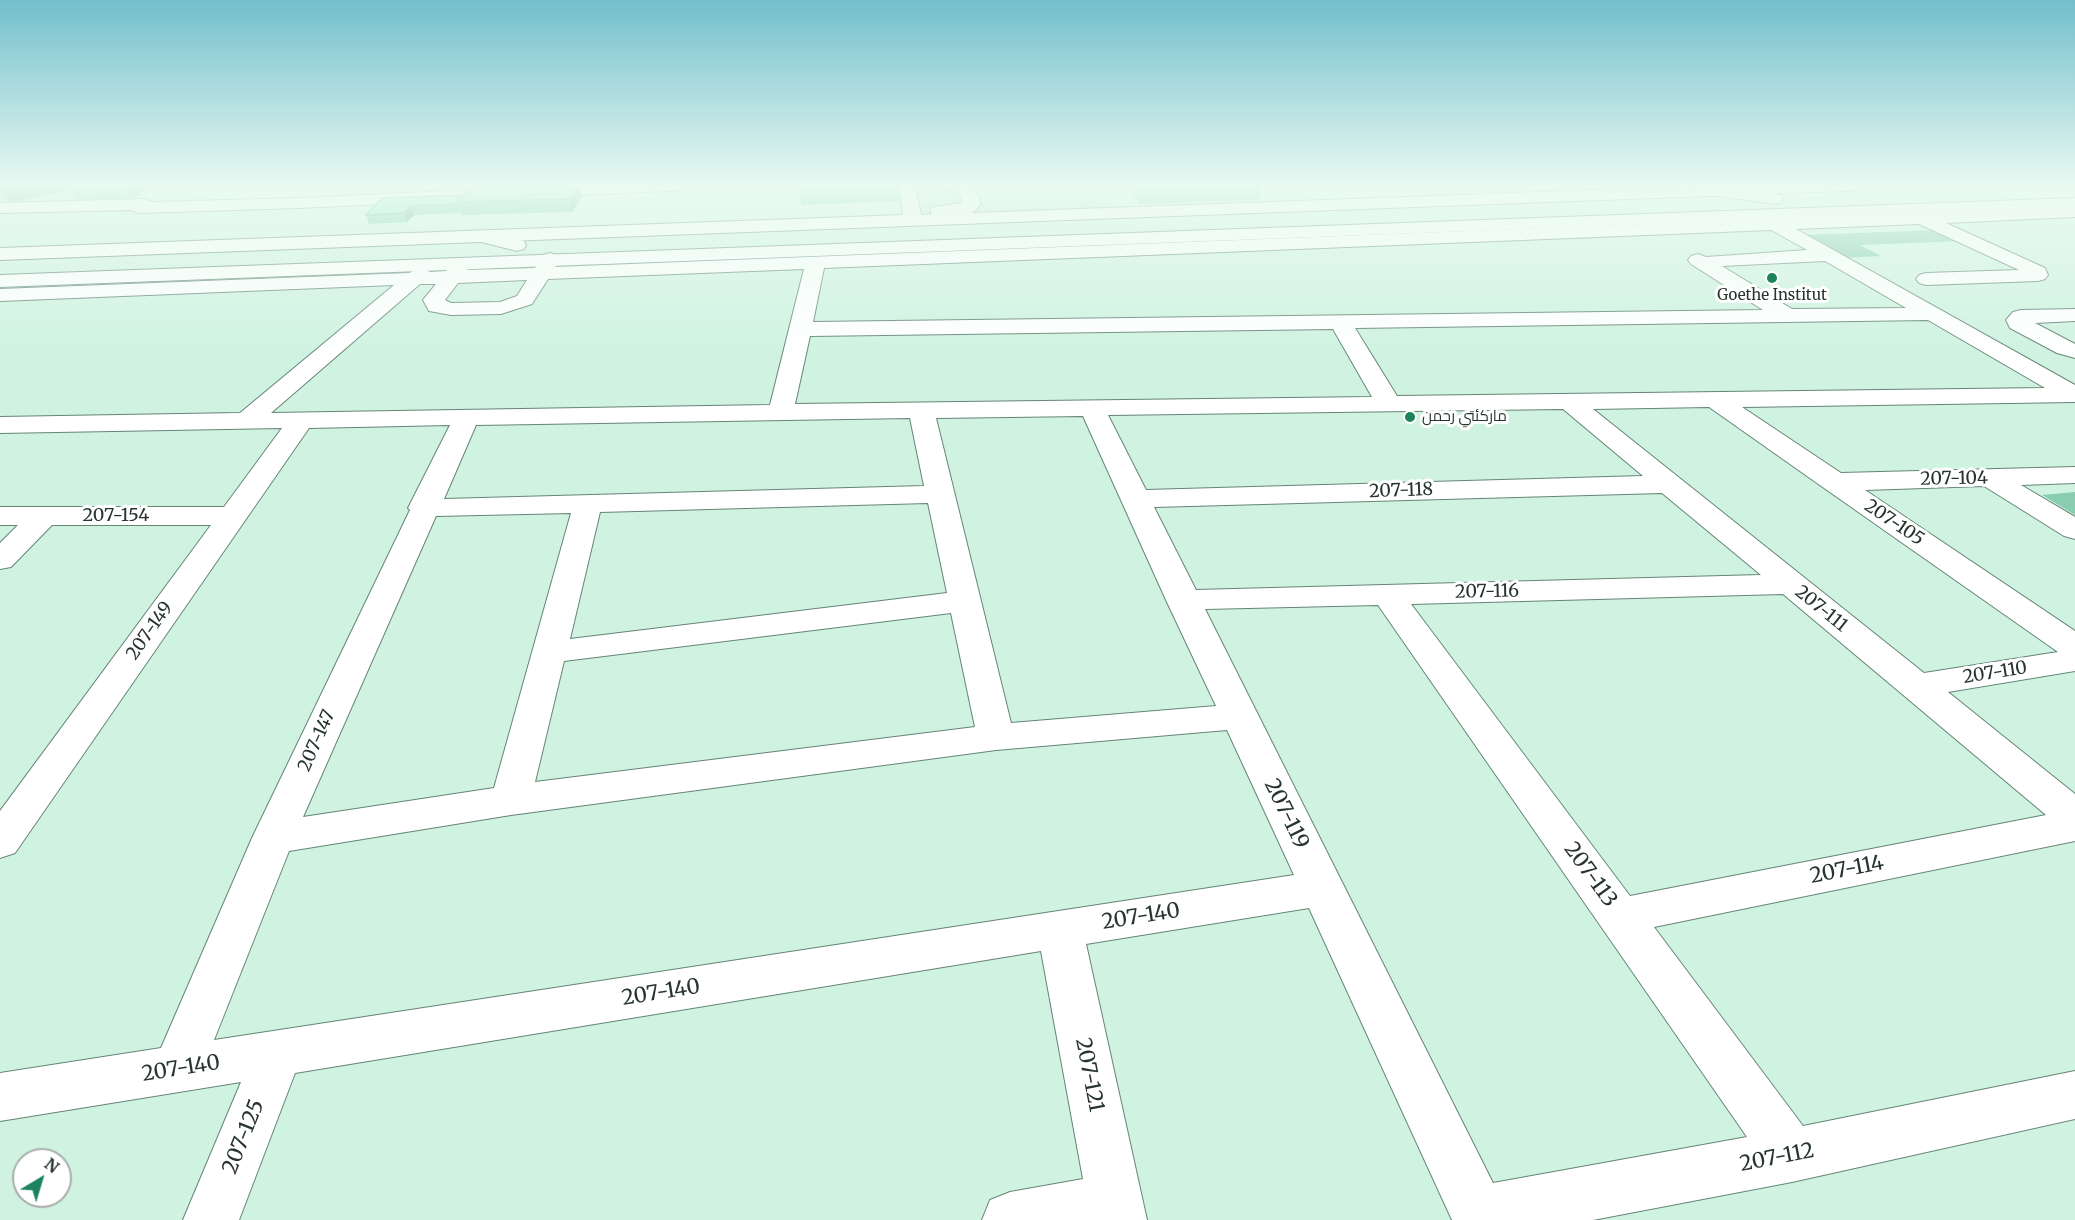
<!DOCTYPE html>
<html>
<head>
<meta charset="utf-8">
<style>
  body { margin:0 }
  #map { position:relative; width:2075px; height:1220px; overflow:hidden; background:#d0f3e1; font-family:Merriweather,serif }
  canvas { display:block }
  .north { position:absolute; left:12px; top:1148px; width:60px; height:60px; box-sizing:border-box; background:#fff; border:2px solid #a9aeab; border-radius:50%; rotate:38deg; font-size:16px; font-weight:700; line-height:24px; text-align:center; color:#27352e }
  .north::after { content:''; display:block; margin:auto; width:21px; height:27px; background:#1b835e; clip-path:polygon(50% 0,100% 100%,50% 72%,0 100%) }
</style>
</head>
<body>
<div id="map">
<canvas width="2075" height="1220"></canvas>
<div class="north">N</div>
</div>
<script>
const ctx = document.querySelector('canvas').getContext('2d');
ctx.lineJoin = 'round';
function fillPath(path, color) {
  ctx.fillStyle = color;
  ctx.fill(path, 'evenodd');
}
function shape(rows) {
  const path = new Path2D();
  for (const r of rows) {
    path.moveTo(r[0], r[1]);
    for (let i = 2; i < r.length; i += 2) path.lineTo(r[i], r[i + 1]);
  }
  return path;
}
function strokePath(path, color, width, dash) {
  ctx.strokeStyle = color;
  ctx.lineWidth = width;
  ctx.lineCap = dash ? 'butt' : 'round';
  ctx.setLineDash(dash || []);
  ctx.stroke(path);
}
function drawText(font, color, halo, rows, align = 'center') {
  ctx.font = font + ' Merriweather,Cairo,serif';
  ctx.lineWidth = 6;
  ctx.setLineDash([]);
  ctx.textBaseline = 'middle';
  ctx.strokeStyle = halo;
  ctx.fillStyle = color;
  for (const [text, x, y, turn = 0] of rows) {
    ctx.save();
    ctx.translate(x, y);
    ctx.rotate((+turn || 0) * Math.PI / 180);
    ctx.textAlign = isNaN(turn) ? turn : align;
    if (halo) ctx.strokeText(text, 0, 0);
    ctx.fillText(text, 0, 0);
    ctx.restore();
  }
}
fillPath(shape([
  [0,184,162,184,137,202,0,206],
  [914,184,1103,184,1119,213,920,220]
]), '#bee9d4');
fillPath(shape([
  [1939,230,1964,241,1860,245,1881,256,1844,258,1801,235],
  [2075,492,2075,515,2042,495]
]), '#88ceae');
const minor = shape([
  [596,184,718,184,710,189,299,208,139,213,131,210,0,213,0,203,144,199,152,202,299,198,596,184],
  [899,184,915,184,921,215,932,214,930,211,933,207,963,203,960,193,943,188,941,184,974,186,981,204,972,213,1754,184,1904,184,1896,189,0,260,0,248,903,215,899,184],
  [2075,207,2075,217,1946,223,2045,268,2048,275,2045,279,2038,281,1926,285,1919,283,1916,279,1919,275,1926,273,2019,270,1919,224,1796,229,2075,385,2075,402,1742,407,1841,473,2075,467,2075,483,2021,485,2075,517,2075,539,2064,536,1984,486,1865,490,2075,631,2075,671,1948,692,2075,794,2075,841,1654,927,1803,1126,2075,1071,2075,1119,1792,1182,1593,1220,1452,1220,1309,908,1086,944,1147,1220,982,1220,990,1200,1010,1192,1083,1179,1041,951,295,1073,239,1220,183,1220,241,1082,0,1121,0,1073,161,1048,252,838,410,510,408,508,450,425,309,428,15,853,0,858,0,811,211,525,52,525,11,567,0,569,0,543,18,525,0,525,0,507,224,507,282,428,0,433,0,417,240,413,394,285,0,301,0,289,409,273,421,267,430,272,446,271,455,260,462,258,469,260,472,264,467,270,535,268,543,255,550,253,557,255,560,259,555,267,2075,207],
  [1771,230,1807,250,1706,257,1698,254,1691,256,1688,260,1691,264,1763,310,813,322,824,268,1771,230],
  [1825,261,1906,308,1792,309,1722,266,1825,261],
  [804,269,770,405,271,413,420,284,436,284,423,300,429,311,451,315,501,314,532,304,548,279,804,269],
  [527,280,517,296,500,302,451,303,445,300,458,283,527,280],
  [1928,320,2045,388,1397,396,1355,328,1928,320],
  [1333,329,1372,397,795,404,810,336,1333,329],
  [1709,407,1824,488,2058,652,1924,673,1593,409,1709,407],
  [1563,409,1643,476,1146,490,1108,415,1563,409],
  [1083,416,1166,600,1216,706,1011,723,936,418,1083,416],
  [910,418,924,486,444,499,476,425,910,418],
  [1662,493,1761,575,1196,590,1154,507,1662,493],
  [928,503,947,593,570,639,600,512,928,503],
  [571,513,494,788,303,817,436,516,571,513],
  [1783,594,2046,815,1630,896,1411,604,1783,594],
  [1378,605,1747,1137,1493,1183,1205,609,1378,605],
  [951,613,975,727,535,782,564,661,951,613],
  [1227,730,1294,875,214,1040,289,851,511,815,996,750,1227,730],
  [2075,309,2075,321,2035,323,2075,344,2075,358,2057,353,2010,328,2006,320,2013,312,2021,310,2075,309]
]);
const major = shape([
  [1718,186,1774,194,1780,195,1783,199,1780,203,1774,204,1712,195,1710,191,1712,187,1718,186],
  [2075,198,2075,208,0,287,0,275,2075,198],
  [484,231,524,241,526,245,524,249,517,251,477,241,475,237,477,233,484,231]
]);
strokePath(minor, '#658576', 2);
strokePath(major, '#658576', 2);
fillPath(minor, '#fff');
fillPath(major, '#fff');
fillPath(shape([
  [0,184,147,184,148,188,131,199,76,199,72,190,75,188,12,202,0,196],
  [900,184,901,201,801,205,799,189],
  [1128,184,1262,184,1260,200,1139,204],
  [465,195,582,196,572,212,462,215,461,213,414,215,407,222,369,224,366,215]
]), '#6ccba2');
fillPath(shape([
  [2,184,81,184,82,187,12,202],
  [136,184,147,184,148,188,131,199,127,190],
  [579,184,582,196,572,212,569,199],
  [411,206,414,215,407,222,404,213]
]), '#58a584');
const building = shape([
  [82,184,136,184,127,190,72,190,82,184],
  [557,184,579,184,569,199,458,202,473,187,557,184],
  [800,184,900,184,799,189,800,184],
  [1138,184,1246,184,1140,188,1138,184],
  [465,195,458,202,459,204,411,206,404,213,366,215,382,198,465,195]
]);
fillPath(building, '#7decbc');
strokePath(building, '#58a584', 1.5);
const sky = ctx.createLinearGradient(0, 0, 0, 355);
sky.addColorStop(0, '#72bfcc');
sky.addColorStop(0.52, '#eafaf2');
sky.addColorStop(1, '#eafaf200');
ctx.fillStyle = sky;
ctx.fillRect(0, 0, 2075, 355);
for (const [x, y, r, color] of [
  [1772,278,6,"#1b835e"],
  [1410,417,6,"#1b835e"]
]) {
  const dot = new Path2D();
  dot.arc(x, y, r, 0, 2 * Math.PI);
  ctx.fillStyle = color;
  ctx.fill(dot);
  strokePath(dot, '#fff', 2);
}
drawText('15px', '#27352e', '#fff', [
  ["Goethe Institut",1772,296],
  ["ماركئتي رحمن",1422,417,"left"]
]);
drawText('18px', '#27352e', '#fff', [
  ["207-104",1954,479,-1],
  ["207-118",1401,491,-2],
  ["207-154",116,516],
  ["207-105",1894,523,34],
  ["207-116",1487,592,-1],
  ["207-111",1821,609,39],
  ["207-149",150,631,-55],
  ["207-110",1995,673,-9],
  ["207-147",317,741,-66]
]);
drawText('21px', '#27352e', '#fff', [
  ["207-119",1286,814,64],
  ["207-114",1847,870,-11],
  ["207-113",1590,875,54],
  ["207-140",1141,917,-9],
  ["207-140",661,993,-9],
  ["207-140",181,1069,-9],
  ["207-121",1089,1075,79],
  ["207-125",244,1137,-68],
  ["207-112",1777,1158,-11]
]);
</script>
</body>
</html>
